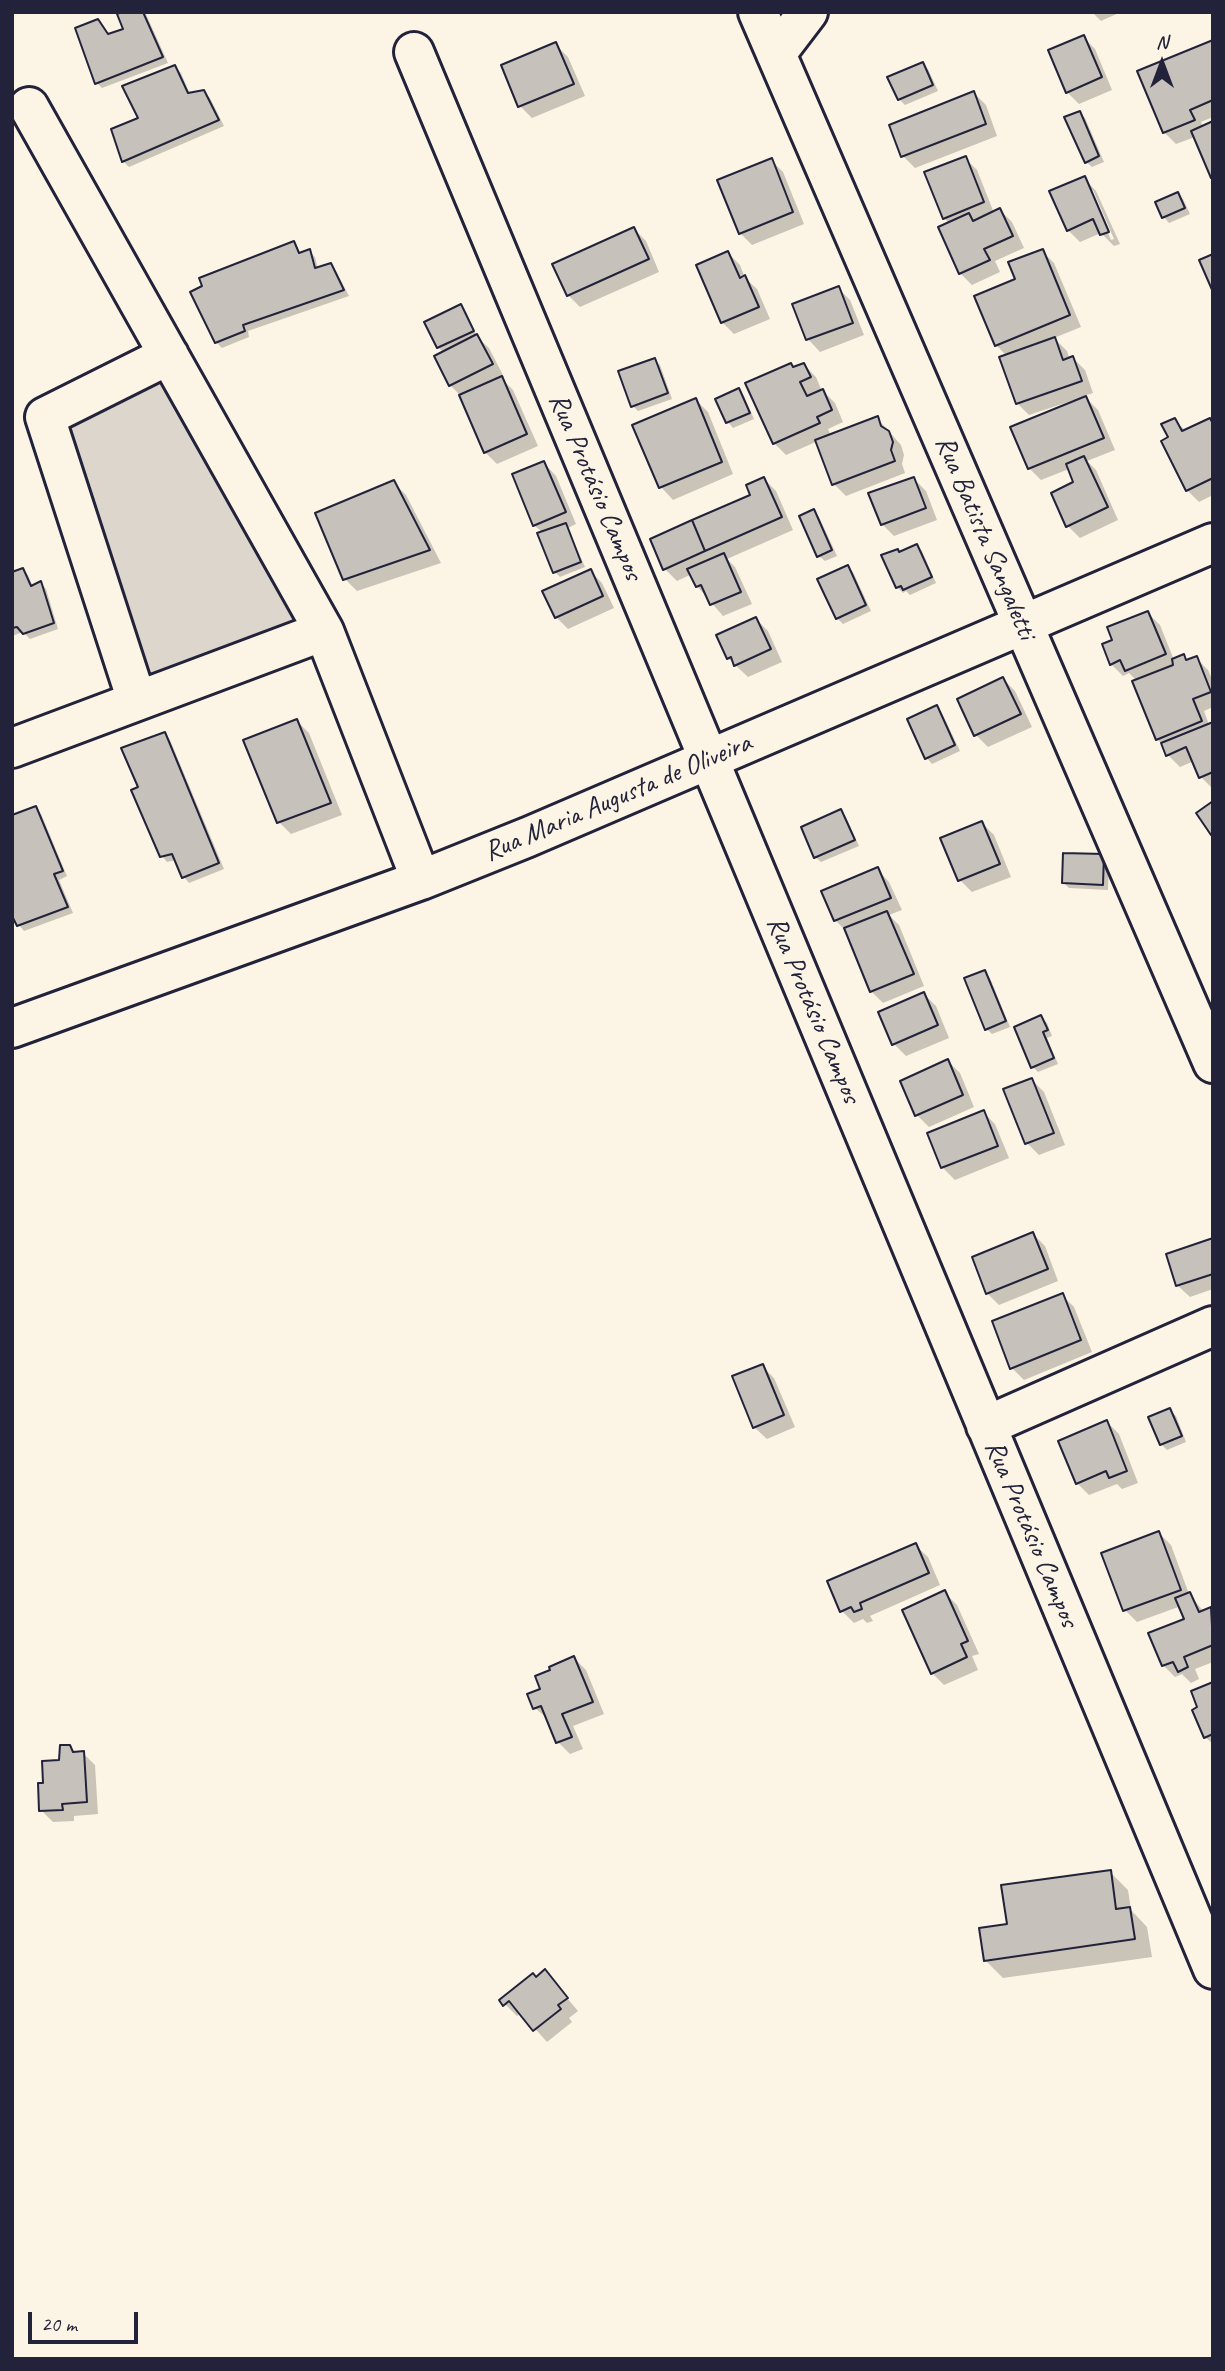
<!DOCTYPE html>
<html>
<head>
<meta charset="utf-8">
<style>
  body { margin:0 }
  #map { position:relative; width:1225px; height:2371px; overflow:hidden; background:#fcf5e5; font-family:Caveat,sans-serif }
  canvas { display:block }
  .frame { position:absolute; inset:0; border:14px solid #22223b; pointer-events:none }
  .north { position:absolute; left:1127px; top:28px; width:70px; height:70px; -webkit-text-stroke:5px #fcf5e5; paint-order:stroke; rotate:0deg; font-size:19px; font-weight:700; line-height:28px; text-align:center; color:#22223b }
  .north::after { content:''; display:block; margin:auto; width:24px; height:32px; background:#22223b; clip-path:polygon(50% 0,100% 100%,50% 72%,0 100%) }
  .scale { position:absolute; left:28px; top:2312px; width:110px; height:32px; box-sizing:border-box; border:4px solid #22223b; border-top:0; padding-left:9px; font-size:21px; line-height:24px; white-space:nowrap; color:#22223b; -webkit-text-stroke:5px #fcf5e5; paint-order:stroke }
</style>
</head>
<body>
<div id="map">
<canvas width="1225" height="2371"></canvas>
<div class="frame"></div>
<div class="north">N</div>
<div class="scale">20 m</div>
</div>
<script>
const ctx = document.querySelector('canvas').getContext('2d');
ctx.lineJoin = 'round';
function fillPath(path, color) {
  ctx.fillStyle = color;
  ctx.fill(path, 'evenodd');
}
function shape(rows) {
  const path = new Path2D();
  for (const r of rows) {
    path.moveTo(r[0], r[1]);
    for (let i = 2; i < r.length; i += 2) path.lineTo(r[i], r[i + 1]);
  }
  return path;
}
function strokePath(path, color, width, dash) {
  ctx.strokeStyle = color;
  ctx.lineWidth = width;
  ctx.lineCap = dash ? 'butt' : 'round';
  ctx.setLineDash(dash || []);
  ctx.stroke(path);
}
function drawText(font, color, halo, rows, align = 'center') {
  ctx.font = font + ' Caveat,sans-serif';
  ctx.lineWidth = 6;
  ctx.setLineDash([]);
  ctx.textBaseline = 'middle';
  ctx.strokeStyle = halo;
  ctx.fillStyle = color;
  for (const [text, x, y, turn = 0] of rows) {
    ctx.save();
    ctx.translate(x, y);
    ctx.rotate((+turn || 0) * Math.PI / 180);
    ctx.textAlign = isNaN(turn) ? turn : align;
    if (halo) ctx.strokeText(text, 0, 0);
    ctx.fillText(text, 0, 0);
    ctx.restore();
  }
}
fillPath(shape([
  [169,355,324,631,137,701,45,417]
]), '#dcd6cc');
fillPath(shape([
  [125,12,145,12,168,63,102,88,97,83,109,35,125,30],
  [1092,12,1121,12,1101,21],
  [1083,37,1095,49,1112,90,1079,104,1067,92],
  [1213,42,1213,117,1201,122,1203,127,1195,137,1176,144,1164,132],
  [556,45,568,57,585,96,532,118,520,106],
  [923,64,928,69,938,91,905,105,899,99],
  [175,67,181,73,190,94,204,92,210,98,224,126,129,167,123,161,140,119],
  [974,93,986,105,997,136,915,168,903,156],
  [1079,113,1085,118,1104,162,1092,167,1086,162],
  [965,158,977,170,994,213,1000,210,1012,222,1024,248,995,261,1000,272,972,285,960,273,950,224,944,218],
  [771,160,783,172,804,224,752,245,740,233],
  [1084,178,1096,191,1120,244,1114,246,1101,233,1080,242,1068,230],
  [1089,190,1093,190,1114,239,1111,240],
  [1178,194,1183,199,1190,214,1169,223,1164,217],
  [634,229,646,241,659,272,580,307,568,295],
  [294,243,301,254,309,251,315,257,318,269,330,265,336,271,349,296,248,331,249,337,222,348,216,342],
  [1042,251,1054,263,1081,327,1054,338,1067,351,1070,360,1073,358,1085,370,1093,393,1084,396,1098,410,1115,450,1087,461,1096,470,1118,520,1080,538,1068,526,1075,482,1069,469,1041,480,1029,468,1075,403,1074,400,1029,415,1017,403,1007,356,996,345,1017,280],
  [728,253,740,265,745,278,757,289,770,319,734,334,722,322],
  [838,288,850,300,864,335,820,352,808,339],
  [461,306,466,312,477,337,489,348,504,377,501,378,513,390,538,446,497,464,485,452,461,396,450,385,444,353,438,347],
  [655,360,660,365,672,399,638,411,633,406],
  [791,365,795,368,804,365,816,377,821,389,835,403,843,422,828,429,831,436,877,418,901,445,904,455,902,464,905,473,846,496,834,484,818,441,786,455,774,443],
  [738,390,744,396,754,419,733,428,728,422,718,400],
  [696,400,708,412,733,474,673,500,661,487,634,425],
  [1174,420,1186,431,1209,420,1213,423,1213,495,1199,502,1187,490,1170,438],
  [544,463,556,476,576,524,568,528,585,567,560,577,555,572,543,533,534,525],
  [764,479,776,491,793,530,727,559,735,567,752,604,723,616,697,586,692,574,677,581,665,569,753,495],
  [914,479,926,491,937,520,894,536,882,524],
  [394,483,406,495,441,563,357,591,345,579],
  [813,511,819,517,837,556,825,561,819,556],
  [917,546,922,551,936,583,910,595,906,591,903,593,897,587],
  [847,567,853,572,871,611,843,624,837,618],
  [23,570,28,575,33,587,41,583,46,589,58,629,30,639,23,632,12,636,12,574],
  [590,571,602,583,614,608,568,629,556,617],
  [1148,613,1160,625,1174,660,1184,656,1188,661,1196,658,1208,670,1213,681,1213,707,1204,711,1209,725,1213,724,1213,789,1201,777,1194,761,1180,767,1168,755,1164,746,1157,739,1137,681,1129,673,1123,676,1111,664,1114,641],
  [756,619,768,631,782,662,748,677,728,658],
  [1003,679,1015,691,1032,727,988,747,976,735],
  [936,707,942,713,960,751,932,764,927,758,909,720],
  [297,721,309,733,342,815,291,834,279,822],
  [165,734,170,740,224,869,189,883,184,877,176,860,167,862,162,856,141,788],
  [35,808,41,814,67,876,59,880,73,913,24,931,19,925],
  [841,811,846,817,859,846,821,862,815,857],
  [982,823,994,835,1011,877,972,892,960,880],
  [1104,856,1109,861,1108,890,1069,888,1063,882],
  [877,869,889,882,902,910,889,915,899,925,924,986,883,1003,871,991,847,932,835,920,824,892],
  [984,972,990,978,1010,1027,992,1034,987,1029],
  [924,994,936,1006,949,1038,906,1056,894,1044],
  [1041,1017,1047,1023,1052,1036,1047,1038,1058,1064,1038,1072,1033,1067],
  [948,1061,960,1073,974,1107,929,1127,917,1115],
  [1032,1080,1044,1092,1065,1145,1039,1155,1027,1143],
  [983,1112,995,1124,1009,1158,955,1180,942,1167,929,1134],
  [1033,1234,1045,1246,1058,1281,999,1305,987,1293],
  [1213,1240,1213,1289,1190,1297,1177,1285],
  [1062,1295,1074,1307,1092,1352,1024,1380,1012,1368],
  [762,1366,774,1378,795,1427,767,1439,754,1427],
  [1170,1410,1176,1416,1186,1442,1167,1450,1161,1444],
  [1107,1422,1119,1434,1138,1483,1122,1489,1117,1484,1089,1495,1077,1483],
  [1159,1533,1171,1545,1189,1594,1204,1612,1211,1609,1213,1611,1213,1662,1195,1669,1199,1679,1191,1683,1182,1674,1175,1677,1163,1665,1186,1620,1181,1606,1137,1622,1125,1610,1103,1554],
  [915,1545,928,1557,940,1585,870,1616,873,1621,867,1623,863,1619,854,1623,842,1611],
  [945,1593,957,1605,979,1654,972,1656,978,1670,944,1685,932,1673],
  [574,1658,586,1670,604,1714,573,1726,583,1749,570,1754,558,1742,548,1719,535,1708,543,1690],
  [1213,1684,1213,1744,1205,1737,1199,1708],
  [69,1746,76,1753,83,1753,95,1765,98,1814,74,1816,74,1821,53,1822,41,1810,45,1785],
  [1110,1872,1128,1890,1131,1910,1147,1927,1152,1957,1003,1978,985,1960,1008,1925],
  [545,1972,578,2011,569,2018,572,2022,547,2042,521,2013,517,2016,505,2004]
]), '#0003');
const building = shape([
  [121,12,143,12,163,57,95,84,75,28,98,19,108,34,123,29,117,14,121,12],
  [1084,35,1102,77,1066,93,1048,50,1084,35],
  [1213,40,1213,100,1190,110,1195,120,1163,133,1137,71,1213,40],
  [556,42,574,84,518,107,501,65,556,42],
  [923,62,933,85,898,100,887,77,923,62],
  [175,65,188,93,204,90,219,120,122,162,111,129,138,118,122,86,175,65],
  [974,91,986,124,901,157,889,125,974,91],
  [1080,111,1099,156,1085,163,1064,117,1080,111],
  [1213,121,1213,177,1211,178,1191,131,1213,121],
  [966,156,984,202,943,219,924,172,966,156],
  [772,158,793,212,739,234,717,180,772,158],
  [1085,176,1109,232,1100,235,1093,219,1067,231,1049,191,1085,176],
  [1178,192,1185,208,1162,218,1155,202,1178,192],
  [1000,208,1013,236,984,249,990,260,959,274,938,227,969,213,973,221,1000,208],
  [634,227,649,259,567,296,552,264,634,227],
  [294,241,299,253,310,249,315,268,331,263,344,290,243,325,245,331,215,343,190,292,202,286,199,278,294,241],
  [1043,249,1070,315,995,346,974,296,1015,279,1008,262,1043,249],
  [728,251,740,278,745,275,759,307,721,323,696,265,728,251],
  [1213,254,1213,292,1199,260,1213,254],
  [839,286,853,323,806,340,792,304,839,286],
  [461,304,474,331,437,348,424,322,461,304],
  [477,334,493,364,449,386,434,356,477,334],
  [1055,337,1063,360,1073,356,1082,381,1016,404,999,357,1055,337],
  [655,358,668,393,631,407,618,371,655,358],
  [791,363,793,367,804,363,811,377,800,382,807,396,823,389,832,410,817,417,820,423,773,444,745,383,791,363],
  [502,376,527,434,484,453,459,395,502,376],
  [739,388,750,413,726,423,715,399,739,388],
  [1086,396,1104,438,1028,469,1010,427,1086,396],
  [696,398,722,462,659,488,632,425,696,398],
  [878,416,881,426,889,431,893,442,891,450,895,461,832,485,815,440,878,416],
  [1175,418,1182,431,1210,418,1213,424,1213,478,1186,491,1161,441,1168,437,1161,424,1175,418],
  [1084,456,1108,507,1066,527,1051,493,1073,482,1066,464,1084,456],
  [544,461,566,512,533,526,512,474,544,461],
  [764,477,782,517,705,551,692,520,750,495,746,485,764,477],
  [914,477,926,508,881,525,868,493,914,477],
  [394,480,430,550,343,580,315,513,394,480],
  [814,509,832,550,817,557,799,516,814,509],
  [692,520,705,551,663,570,650,539,692,520],
  [566,523,581,562,553,573,537,533,566,523],
  [917,544,932,577,903,590,901,586,896,588,881,555,898,549,899,552,917,544],
  [724,553,741,592,710,605,701,585,696,587,687,569,724,553],
  [848,565,866,605,836,619,817,579,848,565],
  [23,568,31,586,41,581,54,623,23,634,17,627,12,628,12,572,23,568],
  [591,569,603,596,555,618,542,591,591,569],
  [1148,611,1166,654,1125,671,1120,660,1110,665,1102,644,1112,640,1107,627,1148,611],
  [756,617,771,649,734,666,731,657,727,659,716,635,756,617],
  [1184,654,1186,660,1197,656,1211,692,1193,699,1202,721,1156,740,1132,681,1173,665,1172,659,1184,654],
  [1003,677,1021,714,974,736,957,699,1003,677],
  [937,705,955,745,925,759,907,719,937,705],
  [297,719,331,803,277,823,243,740,297,719],
  [1213,722,1213,772,1199,778,1186,747,1166,756,1161,743,1213,722],
  [165,732,219,863,182,878,172,854,160,857,131,790,138,787,121,748,165,732],
  [1213,801,1213,834,1211,835,1196,813,1213,801],
  [36,806,63,871,54,874,68,907,17,926,12,916,12,815,36,806],
  [841,809,855,840,814,858,801,827,841,809],
  [982,821,1000,864,958,881,940,838,982,821],
  [1063,853,1104,854,1103,885,1062,883,1063,853],
  [878,867,891,898,834,921,821,891,878,867],
  [887,911,914,974,870,992,844,928,887,911],
  [985,970,1006,1021,985,1030,964,978,985,970],
  [924,992,938,1025,892,1045,878,1012,924,992],
  [1041,1015,1048,1030,1043,1032,1054,1058,1031,1068,1014,1027,1041,1015],
  [948,1059,963,1095,915,1116,900,1081,948,1059],
  [1032,1078,1054,1133,1025,1144,1003,1089,1032,1078],
  [984,1110,998,1146,941,1168,927,1133,984,1110],
  [1033,1232,1048,1269,986,1294,972,1257,1033,1232],
  [1213,1238,1213,1274,1176,1286,1166,1254,1213,1238],
  [1063,1293,1081,1340,1010,1369,992,1321,1063,1293],
  [763,1364,784,1415,753,1428,732,1376,763,1364],
  [1170,1408,1182,1436,1160,1445,1148,1417,1170,1408],
  [1107,1420,1127,1471,1109,1478,1106,1471,1076,1484,1058,1441,1107,1420],
  [1159,1531,1181,1590,1123,1611,1101,1553,1159,1531],
  [916,1543,929,1573,860,1603,862,1609,854,1612,851,1607,840,1612,827,1581,916,1543],
  [945,1590,968,1641,961,1644,967,1657,931,1674,902,1610,945,1590],
  [1190,1592,1199,1612,1211,1607,1213,1645,1184,1657,1188,1667,1178,1672,1173,1662,1162,1666,1148,1633,1184,1619,1175,1598,1190,1592],
  [574,1656,593,1702,562,1714,572,1737,556,1743,541,1706,533,1709,527,1694,540,1689,535,1676,550,1670,549,1667,574,1656],
  [1213,1682,1213,1734,1204,1738,1192,1710,1197,1707,1191,1691,1213,1682],
  [60,1745,70,1745,73,1752,84,1751,87,1802,62,1804,63,1810,39,1811,38,1783,43,1783,42,1761,59,1760,60,1745],
  [1111,1870,1116,1909,1130,1907,1135,1939,984,1961,979,1928,1007,1924,1001,1885,1111,1870],
  [545,1969,568,1998,558,2005,561,2009,533,2031,509,2001,503,2006,499,2000,533,1973,536,1977,545,1969]
]);
fillPath(building, '#c6c1bb');
strokePath(building, '#22223b', 2);
const minor = shape([
  [758,12,1213,1063],
  [414,52,1213,1969],
  [776,54,808,12],
  [29,107,324,631,421,880],
  [137,701,45,417,169,355],
  [12,748,324,631],
  [12,1028,421,880,528,837,1213,543],
  [986,1426,1213,1326]
]);
strokePath(minor, '#22223b', 44);
strokePath(minor, '#fcf5e5', 38);
drawText('28px', '#22223b', '#fcf5e5', [
  ["Rua Protásio Campos",595,487,67],
  ["Rua Batista Sangaletti",985,538,67],
  ["Rua Maria Augusta de Oliveira",618,798,-23],
  ["Rua Protásio Campos",813,1010,67],
  ["Rua Protásio Campos",1031,1534,67]
]);
</script>
</body>
</html>
